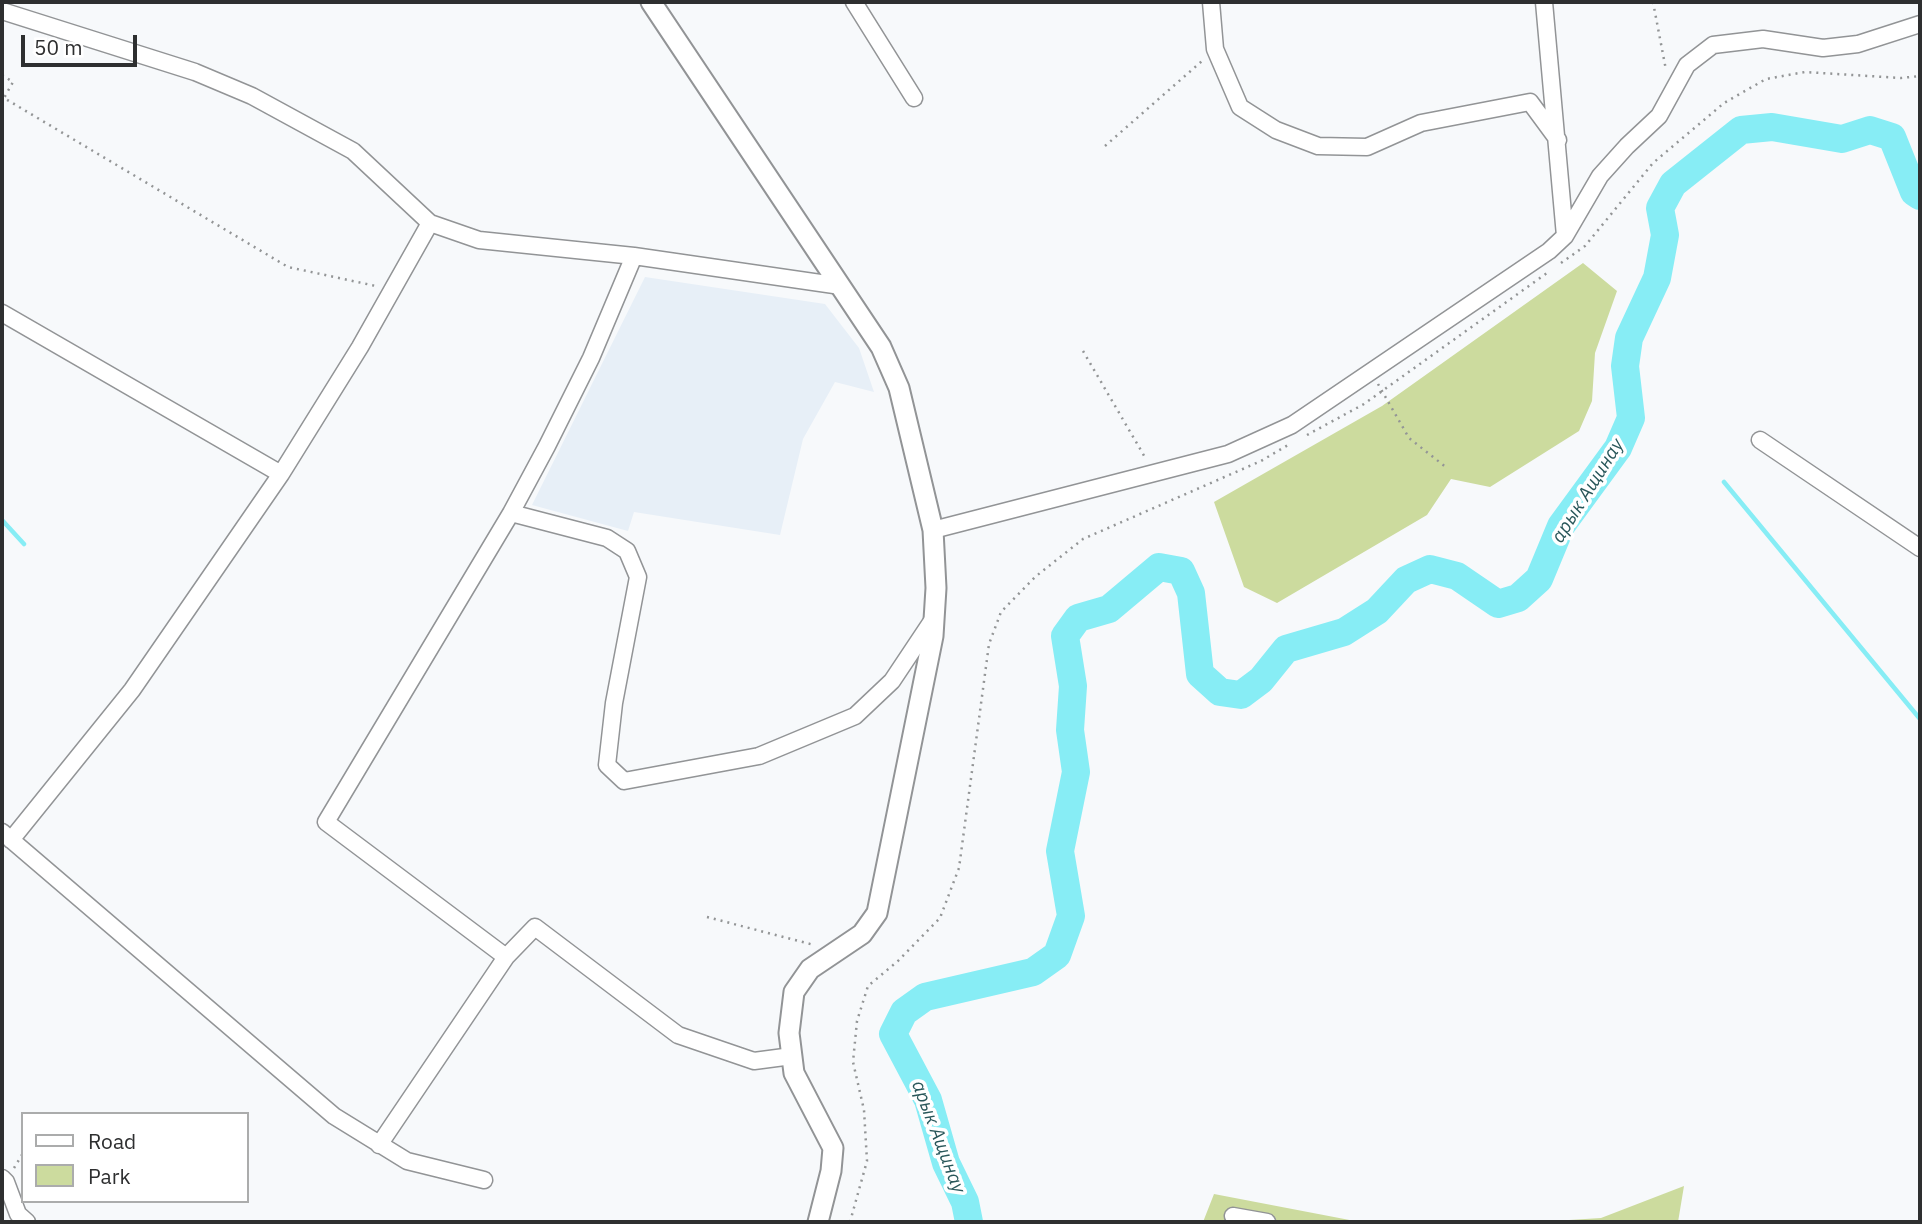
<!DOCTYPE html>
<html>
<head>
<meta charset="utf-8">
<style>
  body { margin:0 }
  #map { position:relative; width:1922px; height:1224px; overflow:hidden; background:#f7f9fb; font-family:"IBM Plex Sans",sans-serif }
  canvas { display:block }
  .frame { position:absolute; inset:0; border:4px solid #2e2f30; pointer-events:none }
  .legend { position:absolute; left:21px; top:1112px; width:228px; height:91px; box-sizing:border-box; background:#fff; border:2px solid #abacac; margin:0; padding:9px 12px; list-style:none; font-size:21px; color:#2e2f30 }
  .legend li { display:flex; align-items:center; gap:14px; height:35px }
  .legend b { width:35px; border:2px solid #abacac }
  .scale { position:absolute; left:21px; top:35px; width:116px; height:32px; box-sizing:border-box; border:4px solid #2e2f30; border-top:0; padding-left:9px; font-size:21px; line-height:24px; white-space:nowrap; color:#2e2f30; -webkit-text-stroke:5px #fff; paint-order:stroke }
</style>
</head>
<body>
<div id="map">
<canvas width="1922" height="1224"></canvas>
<div class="frame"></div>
<ul class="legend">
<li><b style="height:9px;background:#fff"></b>Road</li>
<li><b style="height:19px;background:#ccdb9e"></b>Park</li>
</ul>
<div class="scale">50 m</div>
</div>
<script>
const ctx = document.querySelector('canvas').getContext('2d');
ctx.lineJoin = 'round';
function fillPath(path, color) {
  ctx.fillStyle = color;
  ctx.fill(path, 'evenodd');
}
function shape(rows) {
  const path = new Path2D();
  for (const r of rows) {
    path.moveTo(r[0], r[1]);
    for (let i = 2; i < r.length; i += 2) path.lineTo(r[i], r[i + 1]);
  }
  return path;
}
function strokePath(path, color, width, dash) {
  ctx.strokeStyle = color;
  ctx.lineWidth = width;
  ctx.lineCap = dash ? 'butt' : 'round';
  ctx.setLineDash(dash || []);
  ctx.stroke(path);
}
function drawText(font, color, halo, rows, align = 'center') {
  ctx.font = font + ' "IBM Plex Sans",sans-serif';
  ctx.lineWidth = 7;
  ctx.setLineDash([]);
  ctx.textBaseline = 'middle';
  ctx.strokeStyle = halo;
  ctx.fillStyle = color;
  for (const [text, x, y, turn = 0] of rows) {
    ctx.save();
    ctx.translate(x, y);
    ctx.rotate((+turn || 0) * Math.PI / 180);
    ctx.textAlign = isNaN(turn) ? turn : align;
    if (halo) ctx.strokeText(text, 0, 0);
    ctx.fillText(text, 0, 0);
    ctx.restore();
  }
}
fillPath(shape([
  [645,277,825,304,859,348,874,392,835,382,803,439,780,535,634,512,628,531,532,505]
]), '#e7eff7');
fillPath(shape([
  [1583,263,1617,291,1595,353,1592,401,1579,431,1490,487,1451,479,1427,515,1277,603,1244,587,1214,502,1382,406],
  [1684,1186,1678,1222,1537,1222,1601,1218],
  [1214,1194,1360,1222,1203,1222]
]), '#ccdb9e');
strokePath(shape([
  [1724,482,1920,719],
  [2,520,24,544]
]), '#87edf5', 4.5);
strokePath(shape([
  [969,1222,965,1202,946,1163,928,1100,893,1034,904,1012,925,997,1033,972,1057,955,1071,916,1060,851,1076,772,1070,730,1073,686,1065,636,1078,618,1109,609,1159,567,1181,571,1191,593,1200,674,1220,692,1241,695,1261,680,1286,649,1344,632,1377,611,1406,580,1430,569,1457,576,1498,604,1518,598,1539,579,1561,526,1618,448,1631,418,1625,366,1629,338,1657,278,1665,235,1660,208,1673,184,1741,130,1772,127,1842,139,1870,130,1892,137,1914,192,1920,196]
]), '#87edf5', 28);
const minor = shape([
  [854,2,914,98],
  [1211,2,1215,49,1240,107,1276,130,1318,146,1367,147,1421,123,1530,102,1558,140],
  [1544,2,1565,236],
  [2,11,195,72,252,96,353,151,430,223,479,240,634,256,841,286],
  [2,313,281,474],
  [1760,440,1920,548],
  [511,513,607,538,627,551,638,577,614,703,607,765,624,781,759,756,855,716,892,681,934,618],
  [933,530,1228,454,1292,425,1549,251,1565,236,1600,176,1627,146,1659,116,1687,65,1713,45,1763,39,1823,48,1858,44,1920,24],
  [2,832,334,1116,407,1161,484,1180],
  [11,840,132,690,281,474,360,347,430,223],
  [506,957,326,822,511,513,547,446,591,358,634,256],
  [379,1145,506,957,535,927,678,1035,754,1061,792,1056],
  [2,1178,6,1182,18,1214,27,1222],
  [1233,1216,1267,1222]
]);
const major = shape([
  [651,2,881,347,899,388,933,530,936,588,933,636,877,913,862,934,810,969,794,992,789,1033,794,1073,833,1148,831,1171,818,1222]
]);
strokePath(minor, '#929496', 19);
strokePath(major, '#929496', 23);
strokePath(shape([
  [1653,2,1666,70],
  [2,75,13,82,4,98,288,267,376,286],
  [1105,146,1202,61],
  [1561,263,1585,246,1653,163,1724,103,1766,79,1805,72,1901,78,1920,76],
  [1083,351,1146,459],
  [1378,384,1409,438,1447,468],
  [1307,435,1364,404,1547,273],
  [707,917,814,945],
  [14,1168,23,1153],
  [850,1222,867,1161,864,1110,853,1062,857,1021,868,986,898,961,940,918,959,868,989,644,1001,612,1035,577,1083,539,1261,461,1288,445]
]), '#939596', 2.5, [2, 5]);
strokePath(minor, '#fff', 16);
strokePath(major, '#fff', 19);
drawText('italic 19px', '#29575a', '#fff', [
  ["арык Ащинау",1588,491,-58],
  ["арык Ащинау",938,1137,69]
]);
</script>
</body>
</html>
